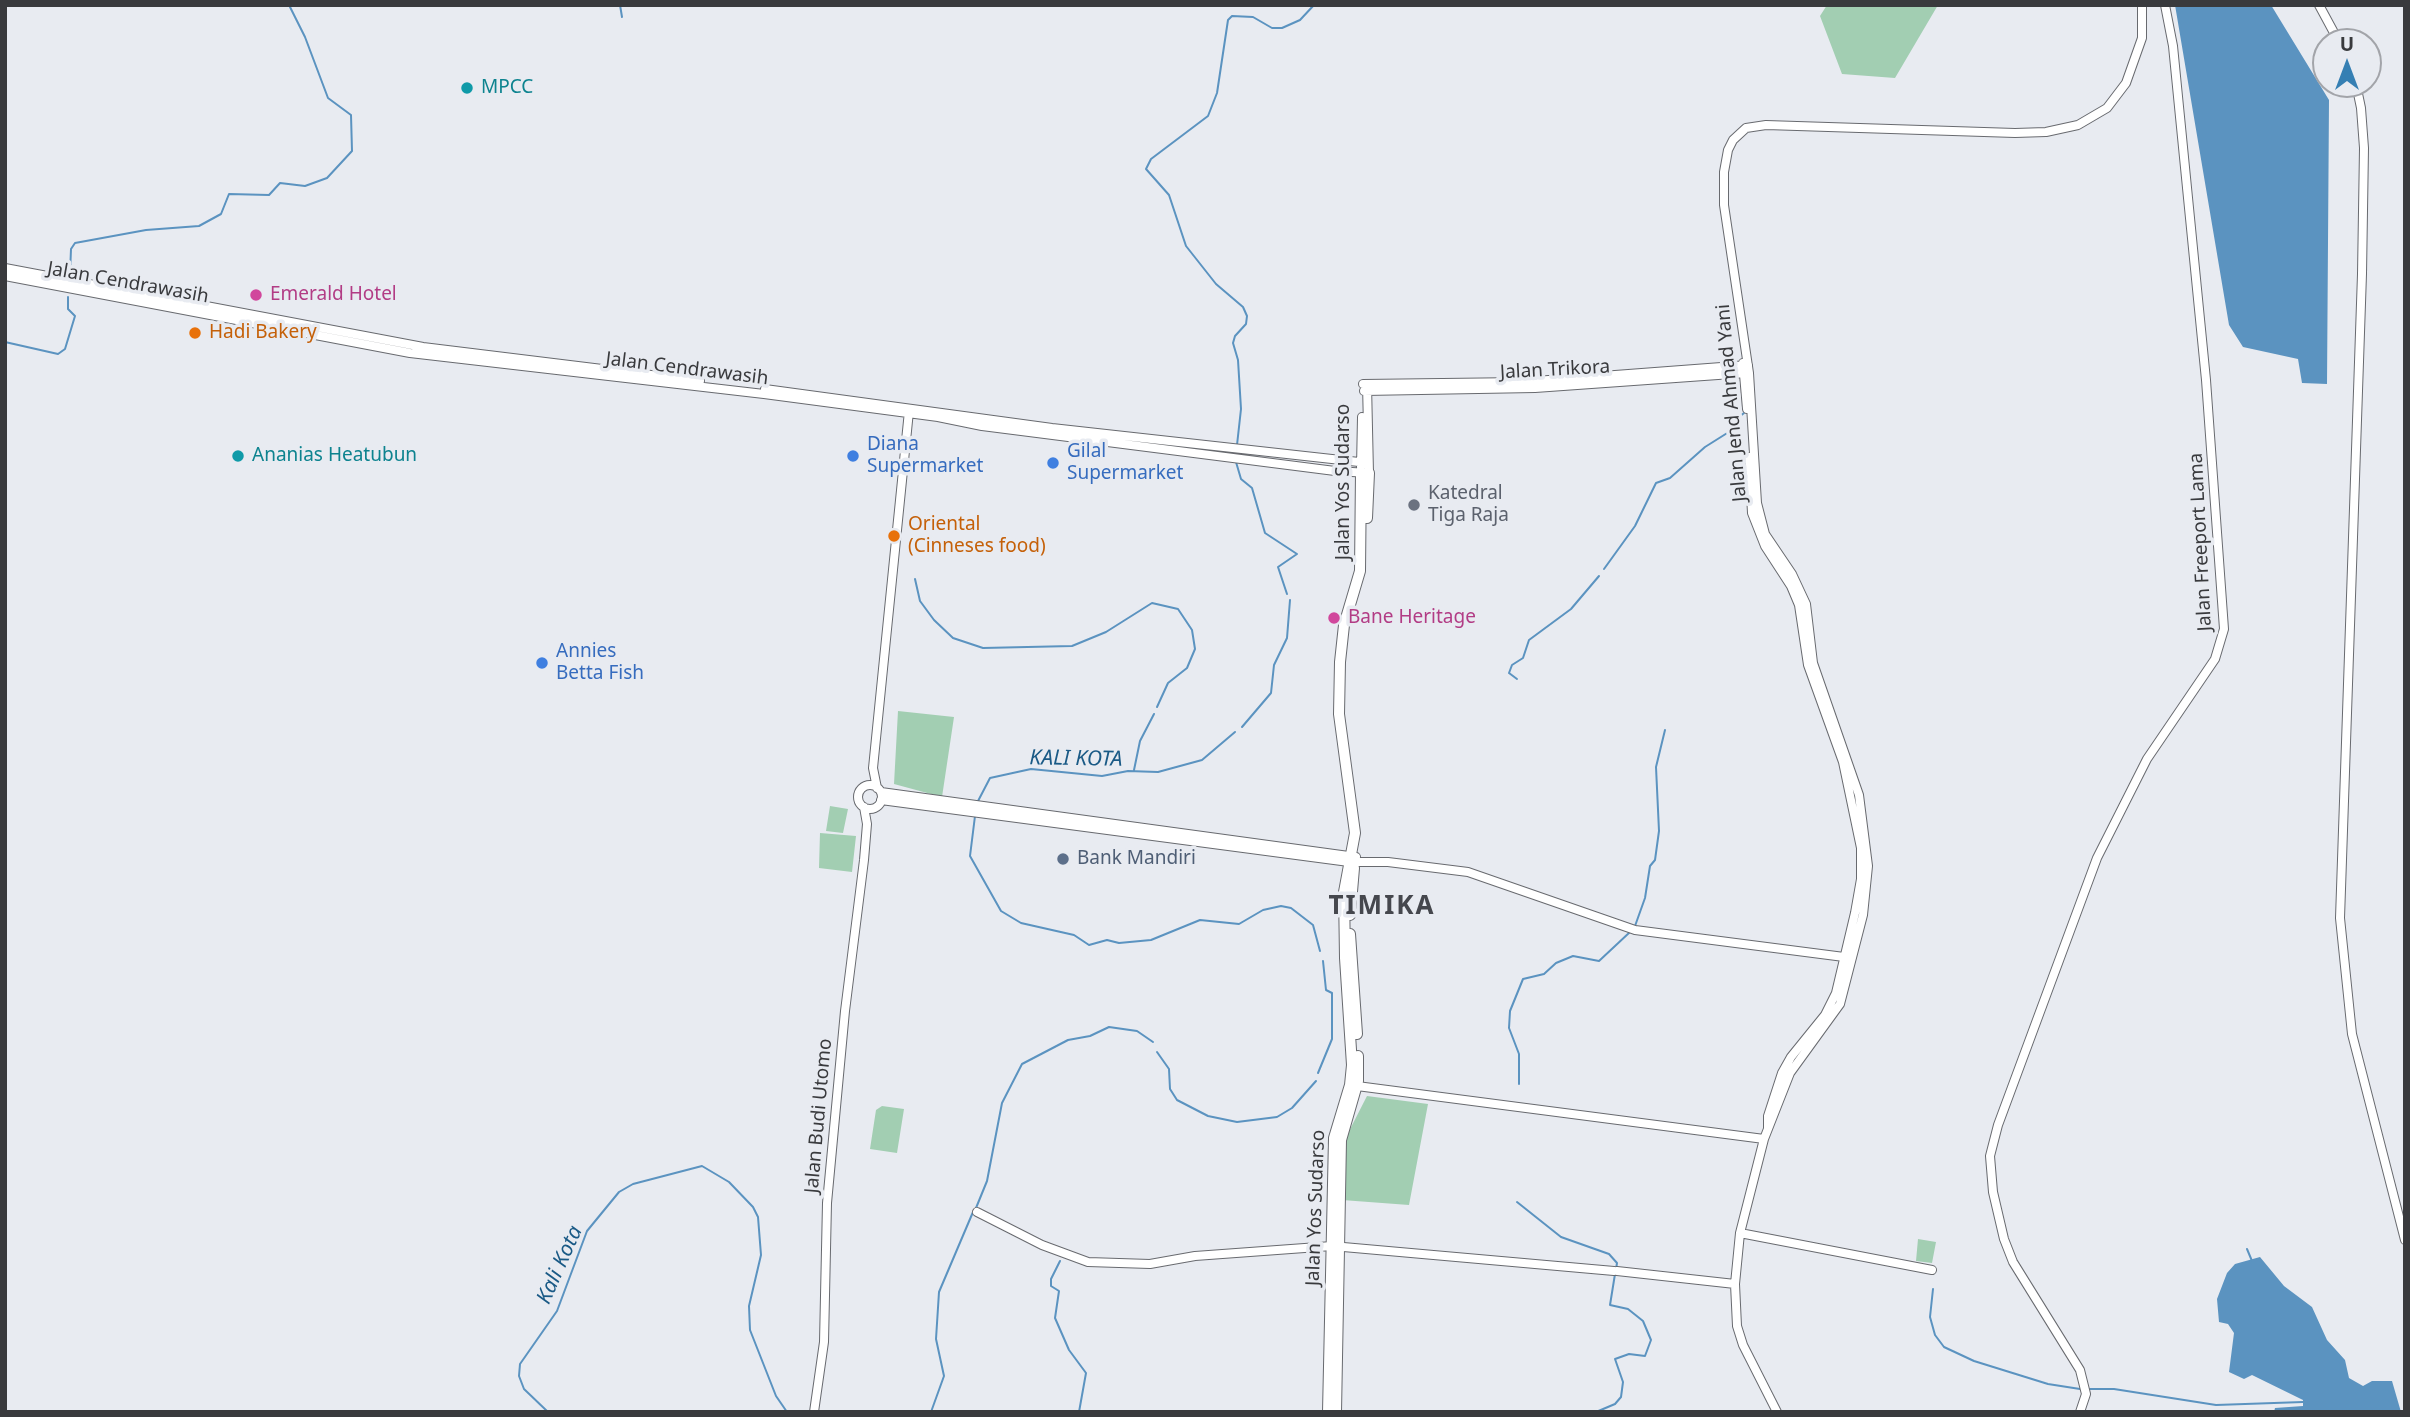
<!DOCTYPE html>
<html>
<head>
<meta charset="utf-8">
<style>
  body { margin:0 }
  #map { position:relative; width:2410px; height:1417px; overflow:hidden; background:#e8ebf1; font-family:"Noto Sans",sans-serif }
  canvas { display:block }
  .frame { position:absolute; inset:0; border:7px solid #393a3d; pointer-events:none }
  .north { position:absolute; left:2312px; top:28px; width:70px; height:70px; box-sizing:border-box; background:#e8ebf1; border:2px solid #a2a4a9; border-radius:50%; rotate:0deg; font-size:19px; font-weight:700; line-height:28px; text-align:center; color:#393a3d }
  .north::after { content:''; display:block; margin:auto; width:24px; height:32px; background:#357fb3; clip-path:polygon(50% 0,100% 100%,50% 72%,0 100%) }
</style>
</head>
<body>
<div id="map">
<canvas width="2410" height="1417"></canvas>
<div class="frame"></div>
<div class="north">U</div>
</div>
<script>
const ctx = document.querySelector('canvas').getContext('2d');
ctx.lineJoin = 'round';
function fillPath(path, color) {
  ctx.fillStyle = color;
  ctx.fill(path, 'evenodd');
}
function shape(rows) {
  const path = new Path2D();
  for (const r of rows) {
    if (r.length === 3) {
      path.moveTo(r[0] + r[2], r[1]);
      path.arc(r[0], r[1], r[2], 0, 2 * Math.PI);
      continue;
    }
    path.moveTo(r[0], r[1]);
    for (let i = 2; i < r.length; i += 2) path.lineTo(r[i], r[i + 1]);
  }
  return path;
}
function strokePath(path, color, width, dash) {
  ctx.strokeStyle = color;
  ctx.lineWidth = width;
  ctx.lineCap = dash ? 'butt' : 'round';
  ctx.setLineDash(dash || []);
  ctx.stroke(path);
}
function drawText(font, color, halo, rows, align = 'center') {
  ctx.font = font + ' "Noto Sans",sans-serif';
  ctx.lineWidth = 7;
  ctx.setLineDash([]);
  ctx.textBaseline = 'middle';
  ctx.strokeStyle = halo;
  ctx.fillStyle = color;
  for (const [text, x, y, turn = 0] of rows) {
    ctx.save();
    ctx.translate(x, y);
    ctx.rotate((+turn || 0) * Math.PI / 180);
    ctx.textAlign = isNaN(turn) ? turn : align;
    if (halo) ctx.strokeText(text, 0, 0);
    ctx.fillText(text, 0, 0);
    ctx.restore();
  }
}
fillPath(shape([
  [1827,5,1938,5,1895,78,1842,74,1820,16],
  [898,711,954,717,942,797,894,784],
  [830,806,848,809,843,833,826,831],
  [820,833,856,836,852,872,819,868],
  [1367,1096,1428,1104,1409,1205,1342,1200,1344,1141],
  [882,1106,904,1109,897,1153,870,1149,876,1110],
  [1918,1239,1936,1242,1932,1263,1916,1261]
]), '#a2ceb2');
fillPath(shape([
  [2175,5,2271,5,2329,100,2327,384,2302,383,2298,359,2243,347,2229,325],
  [2260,1257,2284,1286,2312,1307,2327,1340,2345,1360,2349,1378,2363,1386,2372,1381,2392,1381,2401,1412,2274,1412,2275,1408,2303,1406,2303,1400,2252,1375,2244,1379,2229,1372,2234,1333,2228,1324,2219,1322,2217,1299,2227,1273,2235,1264]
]), '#5b93c0');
strokePath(shape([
  [620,5,622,17],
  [70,274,71,249,75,243,146,230,199,226,221,214,229,194,269,195,280,183,305,186,327,178,352,151,351,115,328,98,305,37,289,5],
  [5,342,58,354,65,349,75,316,68,309,68,297],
  [1237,445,1241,409,1238,360,1233,343,1235,336,1246,324,1247,316,1243,307,1216,284,1186,246,1169,195,1146,169,1151,159,1208,116,1217,93,1228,20,1232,16,1253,17,1272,28,1282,28,1300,20,1314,5],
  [1236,462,1241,479,1252,488,1265,533,1297,554,1278,567,1287,594],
  [1604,569,1635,526,1656,483,1670,478,1705,447,1732,430,1733,422,1744,413],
  [915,579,920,601,934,620,953,638,983,648,1072,646,1106,632,1152,603,1178,609,1192,630,1195,649,1187,668,1168,683,1157,707],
  [1517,679,1509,673,1512,665,1523,658,1529,640,1571,609,1599,576],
  [1242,727,1271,693,1274,665,1287,638,1290,600],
  [1134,770,1140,741,1154,714],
  [977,803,990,778,1031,769,1102,776,1128,771,1158,772,1202,760,1235,732],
  [975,816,970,856,1001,911,1021,923,1074,935,1089,945,1107,940,1119,943,1151,940,1200,920,1239,924,1263,910,1281,906,1291,908,1313,925,1320,951],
  [1635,926,1645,898,1650,866,1655,860,1659,831,1656,767,1665,730],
  [1157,1052,1169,1069,1170,1089,1177,1100,1208,1116,1237,1122,1277,1117,1292,1108,1316,1081],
  [1318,1073,1332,1039,1332,993,1326,990,1323,961],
  [1519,1084,1519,1054,1509,1028,1510,1011,1523,979,1544,974,1556,963,1573,956,1599,961,1630,932],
  [1517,1202,1561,1237,1609,1254,1617,1263,1616,1269],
  [976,1208,987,1181,1002,1103,1022,1064,1068,1040,1090,1036,1109,1027,1137,1031,1153,1042],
  [2247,1249,2252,1261],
  [1060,1261,1051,1279,1051,1286,1059,1291,1055,1318,1069,1350,1086,1373,1079,1412],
  [1933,1289,1930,1317,1935,1335,1944,1347,1974,1361,2048,1384,2080,1389],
  [2090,1389,2114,1389,2216,1405,2303,1402],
  [548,1412,524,1389,519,1376,520,1364,557,1311,587,1231,619,1192,633,1184,702,1166,729,1182,753,1207,758,1217,761,1255,749,1306,750,1330,776,1396,787,1412],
  [931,1412,944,1376,936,1339,939,1292,973,1212],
  [1596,1412,1615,1404,1621,1397,1623,1382,1615,1359,1629,1354,1645,1356,1651,1340,1643,1321,1628,1309,1610,1305,1615,1274]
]), '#5b93c0', 2);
const secondary = shape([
  [2319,5,2339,42],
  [2356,84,2361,108,2364,148,2362,274,2340,918,2352,1034,2405,1240],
  [5,268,423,347,700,381],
  [5,276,410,353,764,394,938,417,982,426,1335,471,1369,473,1367,384],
  [1743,363,1747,409],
  [1363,384,1522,382,1748,365],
  [765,389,1052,428,1368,463],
  [1364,391,1535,388,1746,373],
  [1749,457,1752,513,1765,546,1791,586,1799,605,1808,665,1843,762,1861,848,1861,879,1855,913,1836,993,1825,1015,1791,1057,1782,1073,1768,1116,1768,1128],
  [1361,467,1362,417],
  [870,797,12],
  [877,788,873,768,909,411],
  [881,792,1356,857],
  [881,800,1349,862,1388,862,1468,872,1635,930,1844,957],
  [1357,1086,1764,1139],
  [977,1212,1042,1245,1088,1262,1150,1264,1195,1256,1332,1246,1614,1271],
  [1740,1233,1932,1270],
  [1617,1271,1735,1284],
  [814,1412,824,1342,827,1203,845,1011,864,860,867,824,864,807],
  [1777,1412,1743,1345,1737,1326,1735,1284,1740,1233,1764,1139,1790,1073,1840,1004,1863,915,1868,866,1859,795,1813,663,1806,604,1792,574,1765,534,1757,503,1749,373,1724,205,1724,172,1728,150,1733,140,1746,128,1766,125,2015,133,2046,132,2078,125,2107,108,2126,83,2142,38,2142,5],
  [2080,1412,2086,1394,2080,1370,2013,1262,2004,1239,1993,1192,1990,1156,1998,1125,2097,858,2147,759,2215,659,2224,629,2206,380,2173,46,2165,5]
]);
const highway = shape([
  [1367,518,1369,473],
  [1350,915,1354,868],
  [1350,934,1357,1034],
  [1328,1412,1334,1138,1350,1085,1352,1065,1345,958,1344,892,1355,833,1339,714,1340,662,1344,625,1360,571,1361,472],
  [1336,1412,1341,1140,1358,1081,1358,1056]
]);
strokePath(secondary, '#686a6f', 10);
strokePath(highway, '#686a6f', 12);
strokePath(secondary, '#fff', 8);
strokePath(highway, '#fff', 10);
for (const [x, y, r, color] of [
  [467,88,7,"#0f9aa8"],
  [256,295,7,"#d1479c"],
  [195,333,7,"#e8710a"],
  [238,456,7,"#0f9aa8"],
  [853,456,7,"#3f7fe0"],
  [1053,463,7,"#3f7fe0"],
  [1414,505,7,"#6b7280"],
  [894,536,7,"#e8710a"],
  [1334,618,7,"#d1479c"],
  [542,663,7,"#3f7fe0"],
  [1063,859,7,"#5c6f8a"]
]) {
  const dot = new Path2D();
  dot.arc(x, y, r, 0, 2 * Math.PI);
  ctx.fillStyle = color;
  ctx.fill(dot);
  strokePath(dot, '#e8ebf1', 2.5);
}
drawText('19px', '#0d838f', '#e8ebf1', [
  ["MPCC",481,88],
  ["Ananias Heatubun",252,456]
], 'left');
drawText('19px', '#393a3d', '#e8ebf1', [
  ["Jalan Cendrawasih",128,283,10],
  ["Jalan Cendrawasih",687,369,7],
  ["Jalan Trikora",1555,370,-3],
  ["Jalan Jend Ahmad Yani",1732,403,-95],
  ["Jalan Yos Sudarso",1344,482,-90],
  ["Jalan Freeport Lama",2201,542,-93],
  ["Jalan Budi Utomo",819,1116,-85],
  ["Jalan Yos Sudarso",1316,1208,-88]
]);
drawText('19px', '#b23c85', '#e8ebf1', [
  ["Emerald Hotel",270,295],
  ["Bane Heritage",1348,618]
], 'left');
drawText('19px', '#c56008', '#e8ebf1', [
  ["Hadi Bakery",209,333],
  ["Oriental",908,525],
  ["(Cinneses food)",908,547]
], 'left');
drawText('19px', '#366cbe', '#e8ebf1', [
  ["Diana",867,445],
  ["Supermarket",867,467],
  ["Gilal",1067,452],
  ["Supermarket",1067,474],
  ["Annies",556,652],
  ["Betta Fish",556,674]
], 'left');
drawText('19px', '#5b616d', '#e8ebf1', [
  ["Katedral",1428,494],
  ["Tiga Raja",1428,516]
], 'left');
drawText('19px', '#4e5e75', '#e8ebf1', [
  ["Bank Mandiri",1077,859]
], 'left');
drawText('italic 21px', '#1a5a86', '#e8ebf1', [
  ["KALI KOTA",1076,759,1],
  ["Kali Kota",560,1265,-66]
]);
ctx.letterSpacing = '2px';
drawText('bold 26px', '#45474d', '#e8ebf1', [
  ["TIMIKA",1382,907]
]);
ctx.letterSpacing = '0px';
</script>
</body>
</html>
